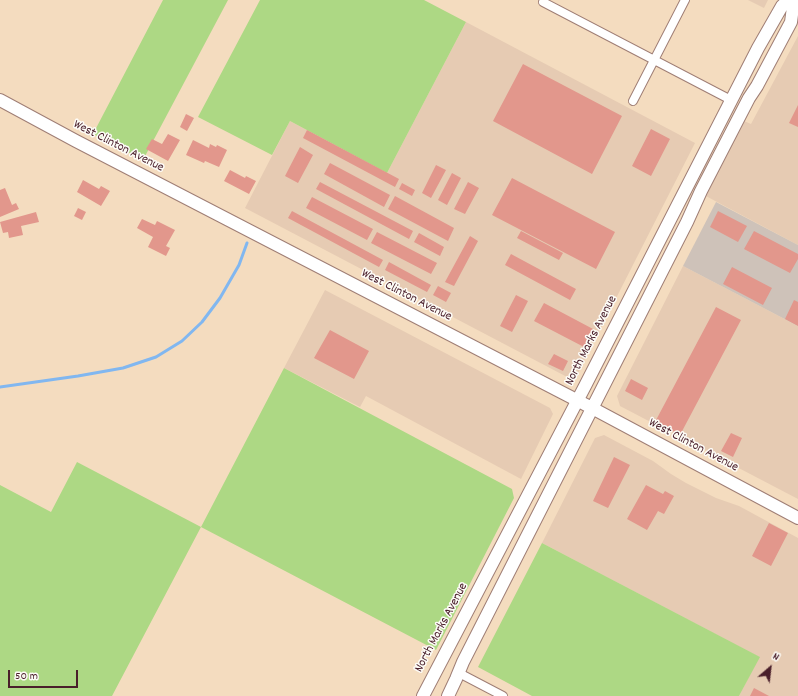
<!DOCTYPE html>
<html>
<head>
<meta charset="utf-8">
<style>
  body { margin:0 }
  #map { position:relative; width:798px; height:696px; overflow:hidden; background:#f4dcbf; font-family:Dekko,sans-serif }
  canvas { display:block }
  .north { position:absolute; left:750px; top:648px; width:40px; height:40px; -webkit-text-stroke:3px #fdfcf7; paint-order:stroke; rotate:28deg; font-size:11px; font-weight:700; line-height:16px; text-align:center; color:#4a1f2b }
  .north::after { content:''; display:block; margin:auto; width:14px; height:18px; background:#4a1f2b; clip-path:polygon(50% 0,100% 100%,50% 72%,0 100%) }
  .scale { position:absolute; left:8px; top:670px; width:70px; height:18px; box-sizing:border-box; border:2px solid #4a1f2b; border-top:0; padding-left:5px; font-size:12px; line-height:14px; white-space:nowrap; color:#4a1f2b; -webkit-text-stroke:3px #fdfcf7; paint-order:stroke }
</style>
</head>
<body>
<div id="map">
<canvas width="798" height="696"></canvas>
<div class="north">N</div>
<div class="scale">50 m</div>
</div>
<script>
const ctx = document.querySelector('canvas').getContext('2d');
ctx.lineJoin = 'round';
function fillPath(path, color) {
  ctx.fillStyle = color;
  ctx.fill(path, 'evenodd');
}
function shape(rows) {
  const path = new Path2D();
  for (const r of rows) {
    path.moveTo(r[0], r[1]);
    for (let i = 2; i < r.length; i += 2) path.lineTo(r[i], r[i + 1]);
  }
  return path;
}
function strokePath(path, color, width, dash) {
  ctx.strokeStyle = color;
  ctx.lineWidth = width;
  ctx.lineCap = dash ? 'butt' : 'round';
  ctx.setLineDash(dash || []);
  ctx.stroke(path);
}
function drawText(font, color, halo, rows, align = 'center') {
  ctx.font = font + ' Dekko,sans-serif';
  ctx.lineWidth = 3;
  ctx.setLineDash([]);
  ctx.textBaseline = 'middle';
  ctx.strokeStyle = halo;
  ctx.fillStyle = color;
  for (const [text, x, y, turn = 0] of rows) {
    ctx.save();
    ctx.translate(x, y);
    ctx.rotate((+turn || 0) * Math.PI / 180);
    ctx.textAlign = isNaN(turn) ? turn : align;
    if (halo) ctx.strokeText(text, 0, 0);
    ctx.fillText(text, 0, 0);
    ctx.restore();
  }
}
fillPath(shape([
  [748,0,768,0,764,8],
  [466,22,695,143,577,375,569,378,245,208,290,121,387,173],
  [798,36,798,245,704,195,744,121,751,124],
  [683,266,798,326,798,499,620,406,617,396],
  [325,290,550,408,553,414,521,479,366,396,360,407,284,368],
  [604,435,653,461,671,474,686,483,716,498,739,506,798,538,798,696,739,696,759,657,542,543,595,438]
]), '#e6cbb3');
fillPath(shape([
  [716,202,798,245,798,326,683,266]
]), '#cec2b9');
fillPath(shape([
  [163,0,228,0,143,160,93,134],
  [260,0,424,0,466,22,387,173,290,121,272,155,198,117],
  [284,368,512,489,514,498,436,650,201,527,112,696,0,696,0,485,51,512,77,462,201,527],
  [542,543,760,657,739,696,532,696,478,667]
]), '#add884');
strokePath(shape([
  [0,387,78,376,123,368,156,357,182,341,202,322,220,298,239,265,247,243]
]), '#81b7f0', 3);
fillPath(shape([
  [523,64,622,116,592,174,493,121],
  [798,105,798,127,789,123],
  [186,114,194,118,187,131,180,127],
  [651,129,670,139,651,176,632,166],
  [307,130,399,179,395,187,303,138],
  [168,134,180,140,168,161,146,149,152,139,162,144],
  [193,140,209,148,210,144,216,147,217,145,227,150,219,167,205,161,204,163,186,155],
  [300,147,313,155,298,183,285,176],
  [330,163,390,195,384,207,324,174],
  [436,165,446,170,431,198,422,193],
  [230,170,245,178,246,176,256,181,249,194,224,181],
  [452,173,461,178,447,205,438,200],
  [512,178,615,232,596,269,492,215],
  [83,180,99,189,101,186,110,191,101,206,77,192],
  [320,182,413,231,409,239,316,189],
  [468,182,479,188,465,214,454,209],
  [402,183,415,190,412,196,399,189],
  [5,188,12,205,16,203,19,209,0,217,0,190],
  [395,196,454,228,448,241,388,209],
  [312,197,373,229,367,240,306,208],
  [78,208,86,212,82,220,74,216],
  [292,211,383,260,379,267,288,218],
  [718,211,747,226,738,242,710,227],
  [36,212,39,222,21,226,23,235,9,238,8,232,3,233,0,222],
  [142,219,155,225,157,221,175,230,166,246,170,248,166,256,148,247,153,237,137,228],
  [521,231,563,253,559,260,517,238],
  [754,231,798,254,798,259,790,273,744,249],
  [377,232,437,263,431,274,371,243],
  [419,233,444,247,440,256,414,242],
  [470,236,478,241,454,286,445,282],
  [511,254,576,289,570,300,505,265],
  [389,262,431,285,427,292,385,270],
  [732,267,772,288,763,305,723,284],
  [438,286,451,293,446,302,433,295],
  [516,295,528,301,512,332,500,326],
  [794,300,798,302,798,326,785,319],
  [544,303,593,329,584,347,534,321],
  [716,307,741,320,680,435,655,422],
  [330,330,369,351,354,379,314,358],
  [554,354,568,361,563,371,548,364],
  [631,379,648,388,642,400,625,391],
  [731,433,742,438,733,457,721,451],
  [614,457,630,465,608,508,593,501],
  [646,485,663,494,665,491,674,496,664,514,658,511,647,530,627,519],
  [769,523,788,533,771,566,752,556],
  [754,688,769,696,750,696]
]), '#e2978c');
const street = shape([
  [544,0,543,2,731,100],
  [633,101,685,0],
  [459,673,503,696]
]);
const secondary = shape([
  [0,100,76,141,592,408,798,518],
  [423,696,585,386,758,48,782,6,788,0],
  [448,696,456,679,463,662,687,222,701,191,749,98,757,86,791,22,794,0]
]);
strokePath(street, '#9f7e75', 10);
strokePath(secondary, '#9f7e75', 14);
strokePath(street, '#fff', 8);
strokePath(secondary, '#fff', 12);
drawText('13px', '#4a1f2b', '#fdfcf7', [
  ["West Clinton Avenue",118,147,27],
  ["West Clinton Avenue",406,296,27],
  ["North Marks Avenue",592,341,-63],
  ["West Clinton Avenue",693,446,28],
  ["North Marks Avenue",442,628,-62]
]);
</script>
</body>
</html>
